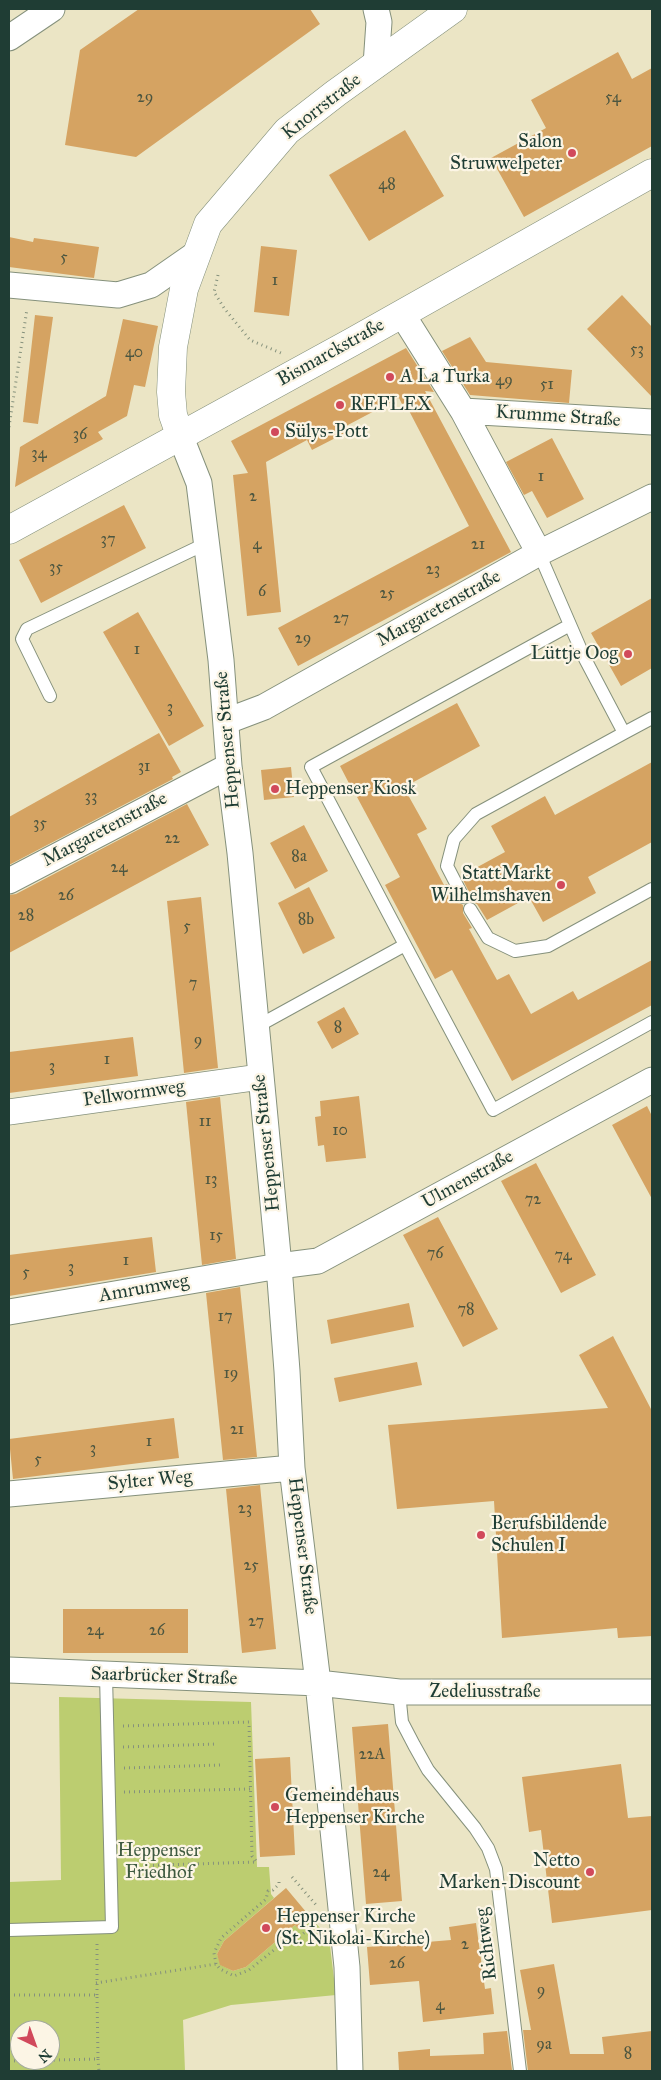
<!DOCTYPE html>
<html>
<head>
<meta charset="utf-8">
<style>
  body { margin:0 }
  #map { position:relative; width:661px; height:2080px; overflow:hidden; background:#ebe5c5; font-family:"IM FELL Great Primer",serif }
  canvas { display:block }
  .frame { position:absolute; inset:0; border:10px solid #1f3d34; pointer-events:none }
  .north { position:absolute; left:10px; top:2020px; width:50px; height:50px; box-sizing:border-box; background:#fcf5e5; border:1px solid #a4ab9e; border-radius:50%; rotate:138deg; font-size:14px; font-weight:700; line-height:20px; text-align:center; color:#1f3d34 }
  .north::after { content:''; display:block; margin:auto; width:18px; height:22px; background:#d1495b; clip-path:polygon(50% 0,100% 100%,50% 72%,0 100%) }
</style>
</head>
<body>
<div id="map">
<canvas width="661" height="2080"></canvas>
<div class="frame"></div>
<div class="north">N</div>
</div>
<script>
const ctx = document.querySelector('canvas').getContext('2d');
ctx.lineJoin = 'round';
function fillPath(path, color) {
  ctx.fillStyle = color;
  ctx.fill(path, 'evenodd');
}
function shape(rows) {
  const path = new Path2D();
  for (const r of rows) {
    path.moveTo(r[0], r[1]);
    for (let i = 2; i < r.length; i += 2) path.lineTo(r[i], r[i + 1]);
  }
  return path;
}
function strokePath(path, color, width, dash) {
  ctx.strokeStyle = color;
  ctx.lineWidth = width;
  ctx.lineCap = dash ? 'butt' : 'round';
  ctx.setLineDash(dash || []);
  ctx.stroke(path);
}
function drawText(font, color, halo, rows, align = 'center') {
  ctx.font = font + ' "IM FELL Great Primer",serif';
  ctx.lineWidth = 4.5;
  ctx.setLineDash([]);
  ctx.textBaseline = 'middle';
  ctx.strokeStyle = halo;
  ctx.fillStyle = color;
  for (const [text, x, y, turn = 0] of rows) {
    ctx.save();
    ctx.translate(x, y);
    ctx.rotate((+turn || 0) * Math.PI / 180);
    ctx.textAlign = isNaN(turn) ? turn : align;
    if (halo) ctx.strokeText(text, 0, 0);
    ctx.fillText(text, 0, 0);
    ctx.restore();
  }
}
fillPath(shape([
  [59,1697,251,1702,257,1867,269,1867,271,1894,274,1898,224,1941,217,1954,221,1965,233,1971,246,1967,295,1925,299,1930,312,1919,329,1938,336,1995,231,2005,183,2020,185,2071,9,2071,9,1882,61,1880],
  [20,2030,50,2030,50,2060,20,2060]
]), '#bccd70');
fillPath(shape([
  [139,9,310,9,320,24,136,157,65,145,80,50],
  [618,52,632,79,652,68,652,146,524,217,491,158,546,128,531,100],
  [405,130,444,196,369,241,329,175],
  [9,237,33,242,34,238,99,247,94,278,9,267],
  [261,246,297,250,289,316,254,312],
  [622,295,652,327,652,397,587,329],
  [35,315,53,317,38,424,23,422],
  [123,319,158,326,145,387,134,385,127,416,98,432,103,439,15,487,20,447,106,396],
  [470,337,486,362,572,370,569,403,470,395,442,351],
  [406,348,434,392,425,391,511,552,298,666,278,628,469,526,405,403,402,404,399,398,346,426,349,431,312,450,307,440,266,462,281,612,247,616,233,475,248,473,231,441],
  [552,438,584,499,547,518,532,491,524,495,506,462],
  [124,505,146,548,41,603,19,560],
  [652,598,652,668,621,686,591,633],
  [138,612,204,726,169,746,103,632],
  [457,703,480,746,408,785,403,786,427,829,417,834,444,885,447,884,456,901,463,905,463,913,472,928,469,929,497,980,509,974,531,1014,573,991,578,1000,652,960,652,1005,512,1081,452,970,435,979,385,885,400,877,357,797,373,789,353,791,340,766],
  [159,733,181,772,172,777,173,779,9,865,9,817],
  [652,762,652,842,588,877,596,893,543,922,529,897,487,920,477,904,470,901,470,894,461,876,505,852,491,826,545,796,555,815],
  [291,767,294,797,264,800,261,770],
  [187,804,209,845,9,953,9,895,16,894],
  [304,825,328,871,295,889,270,843],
  [309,887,335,938,303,954,278,903],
  [201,897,218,1068,184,1073,167,901],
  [344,1007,359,1034,332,1049,317,1022],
  [133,1037,138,1076,9,1093,9,1052],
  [359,1096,366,1158,326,1162,324,1145,318,1146,315,1117,321,1116,320,1101],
  [220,1097,236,1259,202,1265,186,1102],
  [647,1106,652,1116,652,1199,612,1125],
  [536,1163,596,1275,561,1293,501,1181],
  [438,1217,498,1329,463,1347,403,1235],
  [152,1237,156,1272,9,1296,9,1255],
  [240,1287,257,1457,223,1460,206,1293],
  [409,1303,414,1327,331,1344,327,1320],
  [613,1336,652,1411,652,1636,618,1638,617,1628,502,1638,494,1501,397,1509,388,1425,608,1408,579,1355],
  [417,1362,422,1385,339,1402,334,1378],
  [174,1418,179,1458,13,1479,9,1439],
  [260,1485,276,1649,242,1653,226,1489],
  [63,1609,188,1609,188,1653,63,1653],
  [388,1724,402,1901,366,1904,352,1727],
  [290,1757,295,1855,260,1857,255,1759],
  [621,1764,628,1818,652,1816,652,1910,552,1923,541,1830,529,1832,522,1777],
  [286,1888,312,1919,299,1930,295,1925,246,1967,233,1971,220,1965,217,1954,224,1941],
  [476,1923,485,1989,491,1988,494,2014,423,2022,419,1981,370,1985,367,1947,451,1940,449,1927],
  [554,1964,570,2054,604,2054,602,2037,652,2031,652,2071,528,2071,523,2030,531,2030,520,1970],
  [507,2031,512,2070,399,2071,398,2052,430,2049,430,2056,484,2054,483,2033]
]), '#d5a362');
const service = shape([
  [50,696,22,639,27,629,205,544],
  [624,733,652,718],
  [463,897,447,866,454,839,476,814,624,733,584,657,539,553],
  [470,909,488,938,515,951,548,946,652,889],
  [405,945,311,767,570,625],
  [256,1027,405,945,493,1110,652,1022],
  [399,1692,402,1722,414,1745,428,1770,475,1828,488,1848,496,1869,520,2071],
  [9,1930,112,1927,106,1675]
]);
const minor = shape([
  [9,38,52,9],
  [376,65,379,22,376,9],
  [9,285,118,295,151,285,197,253],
  [402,314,463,411,539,553],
  [463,411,652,422],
  [180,435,199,483,221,660,229,766,240,853,279,1266,287,1371,292,1468,318,1683,347,1967,350,2071],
  [227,721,264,707,539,553,652,497],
  [9,881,229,766],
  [9,1112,260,1077],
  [9,1312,279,1266,318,1261,652,1080],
  [9,1494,292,1468],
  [9,1670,318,1683,399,1692,652,1692]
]);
const secondary = shape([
  [180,435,173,415,171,392,173,347,184,289,208,224,287,131,336,93,453,9],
  [9,530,352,342,652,173]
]);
strokePath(service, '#85917c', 14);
strokePath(minor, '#85917c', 27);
strokePath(secondary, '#85917c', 29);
strokePath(shape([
  [218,275,214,292,224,308,250,340,281,353],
  [9,427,27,309],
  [123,1726,249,1722,252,1856,257,1862],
  [123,1747,217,1744],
  [124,1768,220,1765],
  [124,1792,250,1789],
  [128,1866,257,1862],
  [292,1877,317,1906],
  [216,1964,214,1953,221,1938,266,1899,268,1891,273,1890,279,1884,279,1878],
  [96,1983,216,1964,220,1969,234,1976,249,1970,294,1934,298,1938,319,1920],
  [9,1995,97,1995,98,2059,9,2061],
  [97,1995,97,1943],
  [98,2059,99,2071]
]), '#85917c', 3, [1, 4]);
strokePath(service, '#fff', 12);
strokePath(minor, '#fff', 25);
strokePath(secondary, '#fff', 28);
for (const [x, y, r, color] of [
  [572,153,5,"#d1495b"],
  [390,377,5,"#d1495b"],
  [340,405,5,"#d1495b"],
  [275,432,5,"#d1495b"],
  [628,654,5,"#d1495b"],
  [275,789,5,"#d1495b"],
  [561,885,5,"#d1495b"],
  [481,1535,5,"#d1495b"],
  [275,1807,5,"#d1495b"],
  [590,1872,5,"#d1495b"],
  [266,1928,5,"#d1495b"]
]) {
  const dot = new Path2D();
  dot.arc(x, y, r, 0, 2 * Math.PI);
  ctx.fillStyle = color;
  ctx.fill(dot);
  strokePath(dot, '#fcf5e5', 2);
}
drawText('16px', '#4c5640', null, [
  ["29",145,98],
  ["54",613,98],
  ["48",387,185],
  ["5",64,258],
  ["1",275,281],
  ["53",637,350],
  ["40",134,353],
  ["49",504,381],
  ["51",547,385],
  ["36",80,435],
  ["34",39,454],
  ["1",541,477],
  ["2",253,497],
  ["37",108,540],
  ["4",257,545],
  ["21",478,545],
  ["35",56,568],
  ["23",433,570],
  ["6",262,592],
  ["25",387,594],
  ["27",341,619],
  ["29",303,639],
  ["1",137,650],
  ["3",170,708],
  ["31",144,767],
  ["33",91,797],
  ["35",40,824],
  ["22",172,839],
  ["8a",299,857],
  ["24",119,868],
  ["26",66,896],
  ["28",26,916],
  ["8b",306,920],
  ["5",187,927],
  ["7",193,984],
  ["8",338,1028],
  ["9",198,1041],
  ["1",107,1060],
  ["3",52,1067],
  ["11",205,1122],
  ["10",340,1131],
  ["13",211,1180],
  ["72",533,1200],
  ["15",216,1236],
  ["76",435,1254],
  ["74",563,1256],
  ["1",126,1261],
  ["3",71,1268],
  ["5",26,1273],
  ["78",466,1310],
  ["17",225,1317],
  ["19",231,1374],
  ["21",237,1430],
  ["1",149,1442],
  ["3",93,1449],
  ["5",38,1460],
  ["23",245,1509],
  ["25",251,1566],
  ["27",256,1622],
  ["24",95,1631],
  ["26",157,1631],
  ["22A",372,1755],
  ["24",381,1873],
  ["2",465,1945],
  ["26",397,1964],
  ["9",541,1991],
  ["4",440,2006],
  ["9a",544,2045],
  ["8",628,2054]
]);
drawText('19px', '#1f3d34', '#fcf5e5', [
  ["Knorrstraße",322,107,-38],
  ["Bismarckstraße",331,353,-29],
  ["Krumme Straße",558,417,4],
  ["Margaretenstraße",439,609,-29],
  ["Heppenser Straße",228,740,-95],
  ["Margaretenstraße",105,830,-28],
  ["Pellwormweg",134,1094,-8],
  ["Heppenser Straße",267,1143,-96],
  ["Ulmenstraße",468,1180,-29],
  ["Amrumweg",144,1289,-10],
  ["Sylter Weg",150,1481,-5],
  ["Heppenser Straße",302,1546,83],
  ["Saarbrücker Straße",164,1677,2],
  ["Zedeliusstraße",485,1692],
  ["Richtweg",487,1944,-97]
]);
drawText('19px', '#1f3d34', '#fcf5e5', [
  ["Salon",562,142,"right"],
  ["Struwwelpeter",562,164,"right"],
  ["A La Turka",400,377],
  ["REFLEX",350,405],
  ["Sülys-Pott",285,432],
  ["Lüttje Oog",618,654,"right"],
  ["Heppenser Kiosk",285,789],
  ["StattMarkt",551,874,"right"],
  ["Wilhelmshaven",551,896,"right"],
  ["Berufsbildende",491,1524],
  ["Schulen I",491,1546],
  ["Gemeindehaus",285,1796],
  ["Heppenser Kirche",285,1818],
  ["Netto",580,1861,"right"],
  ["Marken-Discount",580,1883,"right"],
  ["Heppenser Kirche",276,1917],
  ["(St. Nikolai-Kirche)",276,1939]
], 'left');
drawText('19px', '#3e5a40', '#fcf5e5', [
  ["Heppenser",159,1851],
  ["Friedhof",159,1873]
]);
</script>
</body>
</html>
